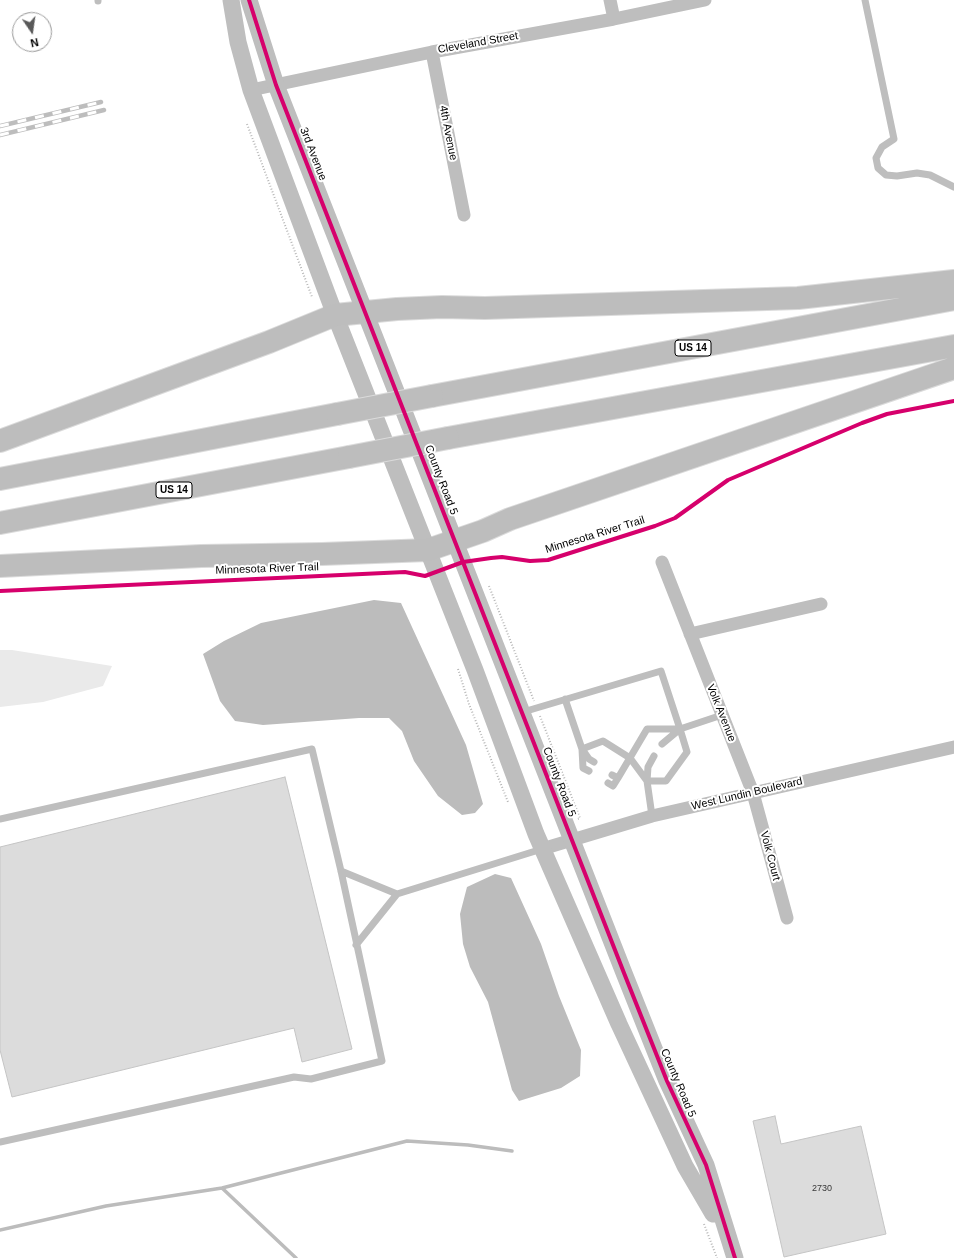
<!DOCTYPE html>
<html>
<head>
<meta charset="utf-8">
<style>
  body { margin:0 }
  #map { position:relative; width:954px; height:1258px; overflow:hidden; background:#fff; font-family:Helvetica,sans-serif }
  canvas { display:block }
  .north { position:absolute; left:12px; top:12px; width:40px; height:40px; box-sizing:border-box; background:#fff; border:1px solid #999; border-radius:50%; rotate:167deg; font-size:11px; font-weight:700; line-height:16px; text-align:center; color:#000 }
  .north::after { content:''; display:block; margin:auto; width:14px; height:18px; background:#595959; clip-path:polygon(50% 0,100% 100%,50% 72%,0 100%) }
</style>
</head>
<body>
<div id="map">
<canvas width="954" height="1258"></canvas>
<div class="north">N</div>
</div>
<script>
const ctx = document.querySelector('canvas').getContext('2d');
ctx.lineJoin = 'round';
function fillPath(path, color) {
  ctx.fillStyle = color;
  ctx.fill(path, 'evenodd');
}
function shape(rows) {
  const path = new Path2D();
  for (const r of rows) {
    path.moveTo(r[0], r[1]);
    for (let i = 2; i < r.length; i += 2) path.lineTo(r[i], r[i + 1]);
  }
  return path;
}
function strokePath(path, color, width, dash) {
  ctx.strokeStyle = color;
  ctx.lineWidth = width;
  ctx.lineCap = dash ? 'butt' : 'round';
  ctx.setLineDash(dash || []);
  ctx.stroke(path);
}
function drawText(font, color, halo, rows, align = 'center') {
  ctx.font = font + ' Helvetica,sans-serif';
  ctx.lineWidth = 4;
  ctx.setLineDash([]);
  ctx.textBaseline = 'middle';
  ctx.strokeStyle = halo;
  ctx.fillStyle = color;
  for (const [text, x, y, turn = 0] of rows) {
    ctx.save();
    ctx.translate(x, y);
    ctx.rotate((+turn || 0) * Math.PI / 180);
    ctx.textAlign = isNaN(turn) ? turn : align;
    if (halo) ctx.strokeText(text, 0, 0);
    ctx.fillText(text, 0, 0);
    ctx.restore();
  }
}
fillPath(shape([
  [0,650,12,650,112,666,103,686,43,702,0,707]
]), '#eaeaea');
fillPath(shape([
  [374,600,401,603,466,745,483,804,475,813,462,815,438,796,414,761,402,731,389,718,359,718,263,725,235,721,220,701,203,654,224,641,261,623],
  [495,874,511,878,541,944,559,996,581,1050,580,1076,561,1088,519,1101,512,1090,488,1002,470,967,463,944,460,914,467,887]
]), '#bcbcbc');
strokePath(shape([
  [222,1188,296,1258],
  [0,1230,106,1206,222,1188,407,1141,468,1145,512,1151]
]), '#bcbcbc', 3.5);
const building = shape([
  [285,777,352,1049,302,1062,294,1028,12,1097,0,1050,0,847,285,777],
  [775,1116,781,1144,861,1126,886,1234,784,1257,753,1121,775,1116]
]);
fillPath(building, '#dcdcdc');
strokePath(building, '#c5c5c5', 1);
const motorway = shape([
  [432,396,954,299],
  [448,438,954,346],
  [0,441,269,342,335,315,397,309,442,307,485,308,798,298,954,281],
  [0,479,337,414],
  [0,523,349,457],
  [0,566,201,556,322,554,428,550,483,531,510,519,954,368]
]);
strokePath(motorway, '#dbdbdb', 24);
strokePath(shape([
  [247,124,312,297],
  [489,586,534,701],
  [458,669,469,704,508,802],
  [540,716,580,818,578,819],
  [704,1224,717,1258]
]), '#b8b8b8', 2, [1, 2]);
strokePath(shape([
  [98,0,98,1],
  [865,0,894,139,882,147,876,158,878,168,886,175,897,176,917,173,930,175,954,187],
  [565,699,582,749,589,759,594,762],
  [523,712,661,671,680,729,722,715],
  [589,771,583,768,582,749,603,741,630,758,647,781,648,767,654,756],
  [612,775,618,778,647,729,680,729,662,744],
  [608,783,613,786,618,778],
  [652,816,647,781,666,781,687,752,680,729],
  [0,819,312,749,341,871,382,1061,311,1079,294,1077,0,1142],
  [341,871,397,894,542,849],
  [356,945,397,894]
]), '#bebebe', 7);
strokePath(shape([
  [610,0,614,19],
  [432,52,464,215],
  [251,90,432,52,614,19,705,0],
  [662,562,753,793,787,918],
  [690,634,821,604],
  [542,849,652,816,954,747]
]), '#bebebe', 13);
strokePath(shape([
  [231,0,238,42,251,90,335,315,475,670,536,834,619,1024,685,1166,713,1214],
  [249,0,276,85,624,973,667,1081,706,1165,735,1258]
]), '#bebebe', 17);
strokePath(motorway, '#bdbdbd', 22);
const rail = shape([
  [0,126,101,102],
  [0,135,104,110]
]);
strokePath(rail, '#bdbdbd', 4.5);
strokePath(rail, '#fff', 3, [9]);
const motorwayBridge = shape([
  [337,414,432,396],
  [349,457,448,438]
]);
strokePath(motorwayBridge, '#dbdbdb', 24, []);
strokePath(motorwayBridge, '#bdbdbd', 22);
strokePath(shape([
  [249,0,276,85,624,973,667,1081,706,1165,735,1258],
  [0,591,405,572,425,576,463,562,491,558,502,557,530,561,548,560,655,526,675,518,728,480,862,423,887,414,954,401]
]), '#d6006c', 4);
drawText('9px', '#373737', null, [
  ["2730",822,1189]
]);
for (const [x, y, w] of [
  [693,348,36],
  [174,490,36]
]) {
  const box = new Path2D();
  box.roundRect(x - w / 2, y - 8, w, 16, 3);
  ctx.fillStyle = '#fff';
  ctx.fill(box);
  strokePath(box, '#000', 1);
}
drawText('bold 10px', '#000', null, [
  ["US 14",693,348],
  ["US 14",174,490]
]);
drawText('11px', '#000', '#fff', [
  ["Cleveland Street",478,43,-10],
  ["4th Avenue",448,133,79],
  ["3rd Avenue",313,154,69],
  ["County Road 5",441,480,69],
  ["Minnesota River Trail",595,535,-17],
  ["Minnesota River Trail",267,569,-2],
  ["Volk Avenue",721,713,68],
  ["County Road 5",559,782,69],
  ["West Lundin Boulevard",747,794,-13],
  ["Volk Court",770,856,75],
  ["County Road 5",678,1083,67]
]);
</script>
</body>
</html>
